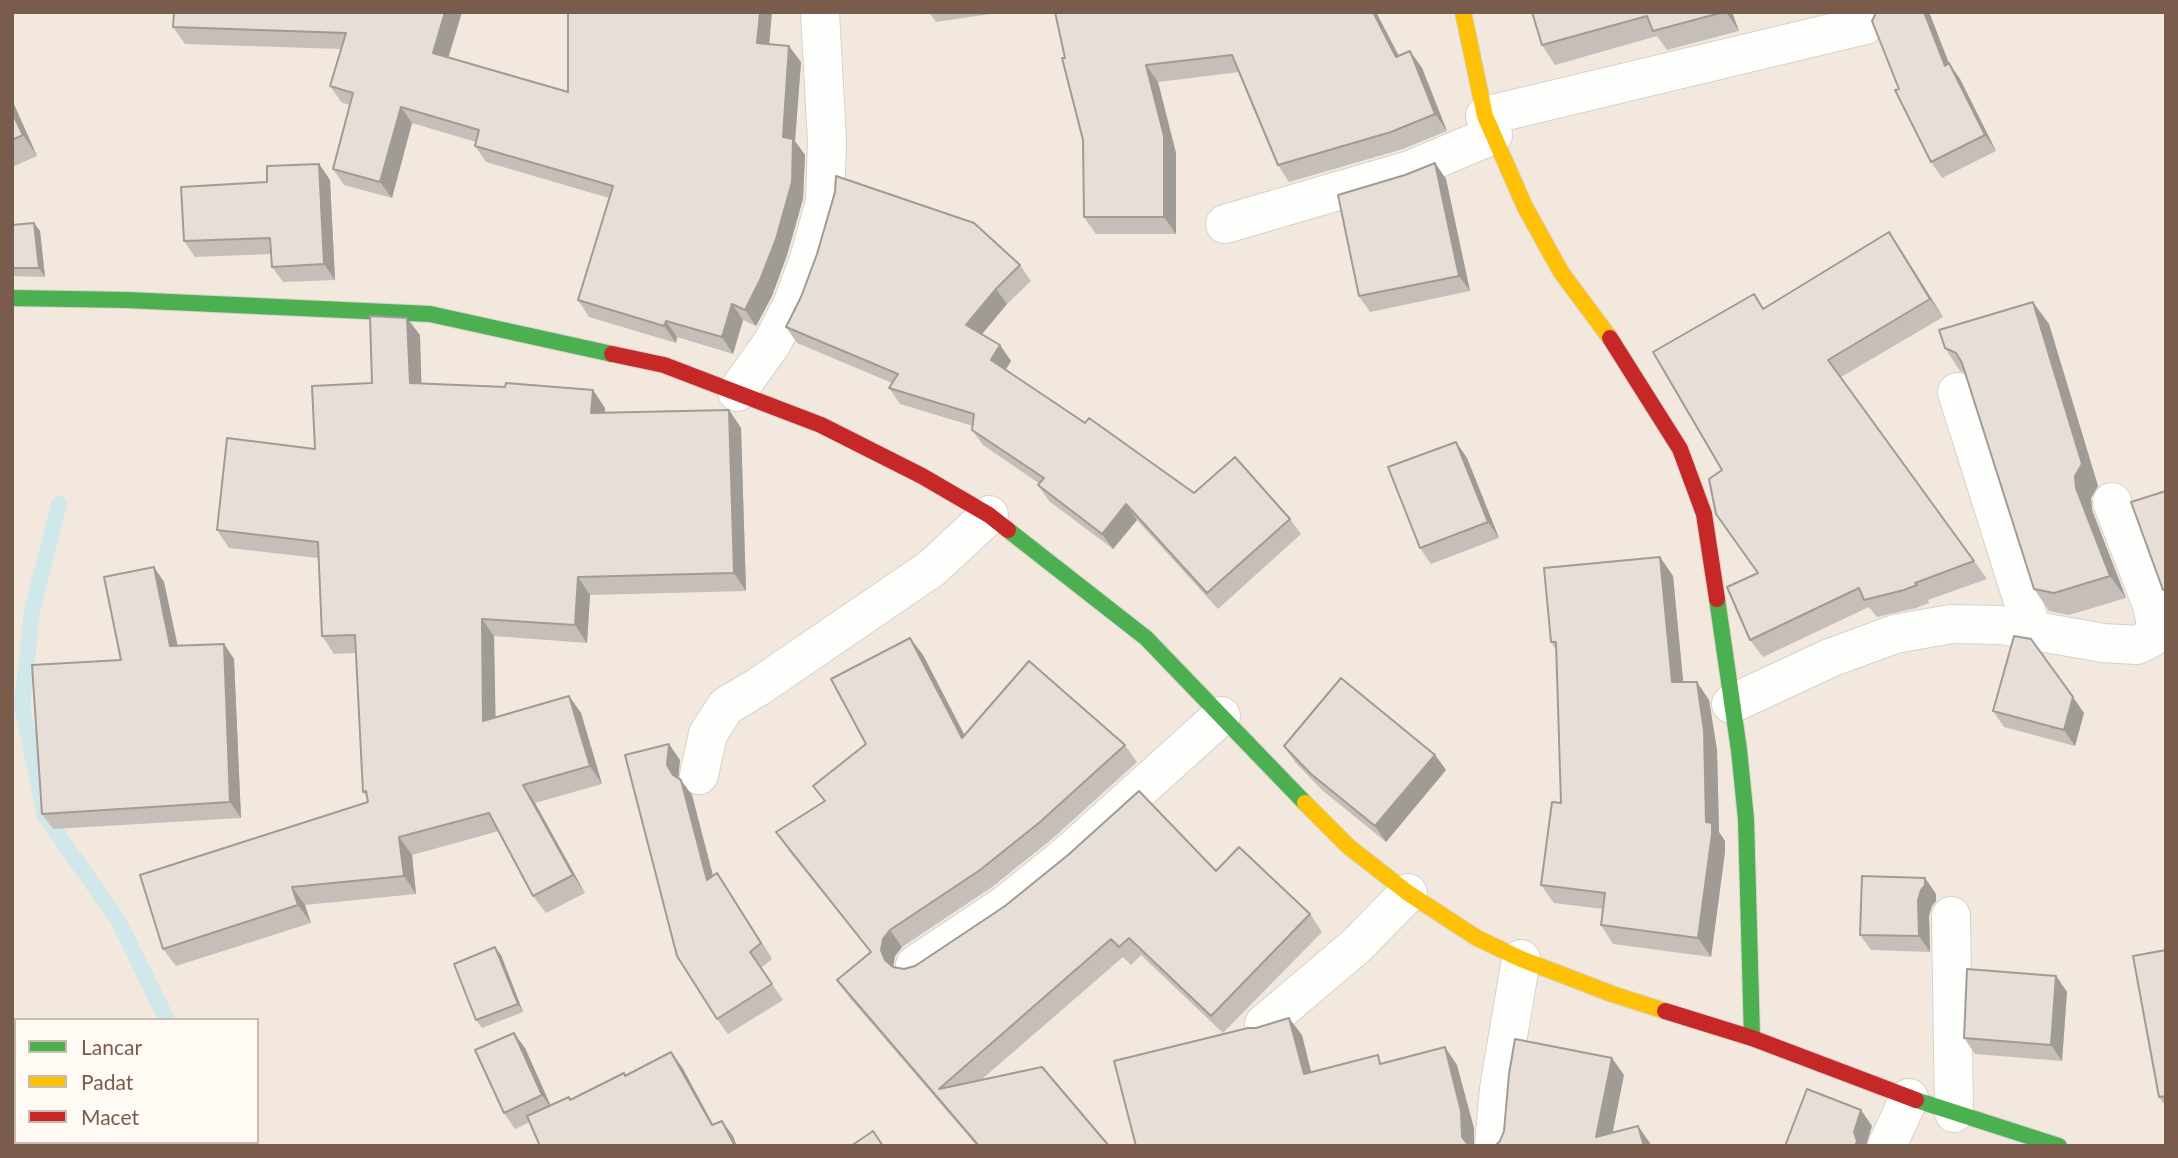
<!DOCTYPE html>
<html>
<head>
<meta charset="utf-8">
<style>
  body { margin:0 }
  #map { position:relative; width:2178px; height:1158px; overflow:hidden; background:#f9f5f0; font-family:Lato,sans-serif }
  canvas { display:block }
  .frame { position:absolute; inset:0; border:14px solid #7a5c4d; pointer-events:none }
  .legend { position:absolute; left:14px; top:1018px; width:245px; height:126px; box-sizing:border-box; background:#fffaf3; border:2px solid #cabbb1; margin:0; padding:9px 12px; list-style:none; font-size:21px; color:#7a5c4d }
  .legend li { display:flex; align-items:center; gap:14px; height:35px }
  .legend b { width:35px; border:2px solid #cabbb1 }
</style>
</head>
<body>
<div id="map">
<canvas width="2178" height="1158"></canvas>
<div class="frame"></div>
<ul class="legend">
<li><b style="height:9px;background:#4caf50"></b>Lancar</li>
<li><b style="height:9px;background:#ffc107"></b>Padat</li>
<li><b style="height:9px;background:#c62828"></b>Macet</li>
</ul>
</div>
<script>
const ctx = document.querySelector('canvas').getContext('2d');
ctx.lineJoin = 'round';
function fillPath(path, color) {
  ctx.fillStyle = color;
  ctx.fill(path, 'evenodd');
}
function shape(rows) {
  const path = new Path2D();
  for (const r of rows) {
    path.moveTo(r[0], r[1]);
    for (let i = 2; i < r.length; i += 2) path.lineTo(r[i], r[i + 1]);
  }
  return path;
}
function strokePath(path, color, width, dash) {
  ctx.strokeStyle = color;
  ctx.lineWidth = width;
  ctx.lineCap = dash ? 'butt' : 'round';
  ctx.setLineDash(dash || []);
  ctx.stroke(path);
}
fillPath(shape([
  [12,12,2166,12,2166,1146,12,1146],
  [16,1020,257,1020,257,1142,16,1142]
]), '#f2e8de');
strokePath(shape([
  [59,504,32,611,22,706,45,816,118,920,167,1020],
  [201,1142,202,1146]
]), '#d0e8ea', 16);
const street = shape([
  [1485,116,1865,25],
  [1225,224,1410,170,1493,135],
  [737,392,772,343,792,305,808,262,825,202,827,142,820,12],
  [1957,392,2032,630],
  [1731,704,1830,658,1895,634,1951,624,2001,625,2103,643,2137,645,2151,638,2156,625,2152,605,2112,502],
  [699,775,708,734,726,706,758,687,932,568,989,515],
  [1951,916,1954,1113],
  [915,965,1005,905,1066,856,1221,716],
  [1264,1024,1356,946,1408,893],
  [1494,1146,1499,1089,1521,959],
  [1887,1146,1909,1098]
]);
const fast = shape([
  [12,298,127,300,430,314,612,354],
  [1008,530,1146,638,1305,803],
  [1717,599,1739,750,1746,819,1752,1038],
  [1916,1100,2059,1146]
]);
const slow = shape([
  [1463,12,1485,116,1525,207,1561,272,1610,338],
  [1305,803,1349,847,1408,893,1477,938,1521,959,1612,994,1665,1011]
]);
const jam = shape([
  [1610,338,1680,449,1704,514,1717,599],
  [612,354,664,365,821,425,922,476,989,515,1008,530],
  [1665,1011,1752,1038,1916,1100]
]);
strokePath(street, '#d7d1cb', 40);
strokePath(fast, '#d9d2cb', 18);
strokePath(slow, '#d9d2cb', 18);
strokePath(jam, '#d9d2cb', 18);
strokePath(street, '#fefefd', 38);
strokePath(fast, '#4caf50', 16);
strokePath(slow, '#ffc107', 16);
strokePath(jam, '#c62828', 16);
fillPath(shape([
  [174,12,462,12,448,57,568,92,770,44,801,62,795,141,805,155,803,199,787,255,772,296,756,326,743,320,733,354,677,337,676,343,589,317,578,300,609,198,486,162,475,146,476,142,412,123,392,198,344,185,333,169,350,105,342,103,330,86,341,49,185,44,173,27],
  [929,12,1004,12,936,22],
  [1055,12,1376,12,1399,56,1410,51,1422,68,1447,131,1403,149,1289,182,1278,165,1239,72,1158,82,1176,153,1176,234,1096,234,1084,217,1083,140],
  [1532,12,1732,12,1739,31,1667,50,1657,36,1555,65,1542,45],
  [1875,12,1929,12,1949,64,1960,79,1996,151,1942,178,1931,162,1899,89],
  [12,100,37,156,12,167],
  [1435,163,1446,179,1470,291,1370,312,1359,296,1405,175],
  [319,164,330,180,335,280,283,282,272,267,271,254,195,257,184,241,267,182],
  [34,223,40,231,45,277,12,276,12,225],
  [1889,232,1901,250,1943,317,1841,377,1987,579,1928,600,1929,603,1916,608,1877,617,1869,607,1763,657,1750,640,1758,573,1722,470,1764,308],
  [1020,265,1031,281,1007,304,982,334,1000,345,1011,361,1005,370,1194,493,1290,519,1301,534,1218,609,1137,520,1113,549,1049,501,1038,485,1040,484,983,445,972,430,973,426,900,404,889,388,892,383,797,343,786,327],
  [2049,324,2098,486,2091,498,2092,510,2126,598,2069,615,2049,611,2034,589,1965,373,1960,371,1945,348],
  [420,335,421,383,593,390,605,408,605,413,729,410,741,428,746,591,590,595,587,643,494,636,495,717,569,696,581,713,602,784,535,803,585,893,546,913,533,896,499,831,412,855,416,894,305,905,311,923,176,966,163,949,368,802,367,797,363,792,356,653,334,654,322,636,318,558,229,548,217,530,315,449,372,383],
  [1456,442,1467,458,1499,538,1431,564,1420,548],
  [154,567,164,582,177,646,224,644,234,659,241,818,53,829,42,814,121,660],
  [1673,576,1683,682,1709,700,1717,750,1719,832,1725,841,1725,852,1711,957,1613,944,1601,925,1603,909,1554,903,1541,885,1561,803,1556,650,1551,642],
  [910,638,923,655,964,735,1125,745,1137,762,1052,839,992,887,902,947,895,956,893,967,904,969,1216,871,1310,914,1322,932,1223,1033,1141,955,1131,965,1123,957,981,1080,1109,1146,977,1146,849,997,837,980,870,952,788,850,776,832,824,801,813,786,866,744],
  [1993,711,2084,713,2075,746,2004,727],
  [1284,746,1435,755,1446,770,1386,842,1322,790,1295,762],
  [625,755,680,760,678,778,692,795,713,876,717,873,772,959,761,968,783,1000,728,1034,717,1019],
  [1925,878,1936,894,1936,901,1932,906,1929,916,1930,952,1871,950,1860,935],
  [2166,950,2166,1107,2159,1097],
  [501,955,523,1012,482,1028,476,1020],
  [2056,976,2067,992,2062,1061,1975,1054,1964,1038],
  [525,1048,551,1106,571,1100,626,1076,682,1067,713,1125,722,1121,737,1146,540,1146,530,1122,515,1129,504,1113]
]), '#c6bfb9');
fillPath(shape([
  [445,12,462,12,445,69,433,53],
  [760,12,772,12,768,60,757,43],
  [1373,12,1376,12,1408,74,1396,57],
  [1726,12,1732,12,1739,31],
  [1924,12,1929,12,1956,81,1945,66],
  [789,46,801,62,795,141,805,155,803,199,787,255,772,296,756,326,745,310,783,137],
  [1410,51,1422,68,1447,131,1435,114],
  [1949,63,1960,79,1996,151,1985,135],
  [1146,65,1158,82,1176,153,1176,234,1164,217],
  [12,100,37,156,23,135,12,112],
  [401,107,412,123,392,198,380,182],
  [1435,163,1446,179,1470,291,1459,276],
  [319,164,330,180,335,280,324,264],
  [34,223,40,231,45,277,39,268],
  [1889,232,1901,250,1943,317,1930,299],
  [996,289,1007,304,977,340,966,325],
  [2033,302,2049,324,2098,486,2091,498,2092,510,2126,598,2110,576,2076,488],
  [732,304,743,320,733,354,722,337],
  [407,318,420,335,422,401,410,383],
  [666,321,677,337,676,343,664,326],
  [1000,345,1011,361,1002,376,991,360],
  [593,390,605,408,604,431,591,413],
  [729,410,741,428,746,591,734,573],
  [1456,442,1467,458,1499,538,1488,522],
  [1126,504,1137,520,1113,549,1102,534],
  [1660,557,1673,576,1685,700,1672,682],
  [154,567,164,582,181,661,170,646],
  [578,577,590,595,587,643,575,625],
  [482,619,494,636,496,738,483,721],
  [910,638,923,655,975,755,962,738],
  [224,644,234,659,241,818,230,802],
  [1697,682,1709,700,1717,750,1719,832,1725,841,1725,852,1711,957,1698,938,1706,822],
  [569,696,581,713,602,784,590,766],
  [2073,697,2084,713,2075,746,2064,730],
  [669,744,680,760,678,781,684,791,667,765],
  [1435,755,1446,770,1386,842,1375,826],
  [681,780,692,795,718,895,707,880],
  [523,785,535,803,585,893,573,875],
  [399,837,412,855,416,894,404,876],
  [717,873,728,889,772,959,761,943],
  [1925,878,1936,894,1936,901,1932,906,1929,916,1930,952,1919,936,1918,900],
  [292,887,305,905,311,923,298,905],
  [890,930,902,947,895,956,893,967,885,960,881,950,883,939],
  [495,947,501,955,523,1012,518,1004],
  [2056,976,2067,992,2062,1061,2051,1045],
  [1289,1018,1302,1035,1316,1091,1304,1074],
  [514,1033,525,1048,553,1111,542,1095],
  [1445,1047,1457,1065,1474,1128,1474,1146,1468,1146,1462,1137],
  [671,1052,682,1067,722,1141,712,1125],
  [1612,1058,1624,1075,1610,1146,1596,1137],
  [1861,1110,1872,1126,1866,1146,1855,1146,1854,1132],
  [722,1121,733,1136,737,1146,735,1146],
  [1638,1126,1650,1143,1651,1146,1644,1146]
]), '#a19b96');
const building = shape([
  [174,12,445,12,433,53,568,92,568,12,760,12,757,43,789,46,783,137,793,139,792,182,776,239,760,280,745,310,732,304,722,337,666,321,664,326,578,300,613,186,475,146,479,130,401,107,380,182,333,169,353,93,330,86,346,33,173,27,174,12],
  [1055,12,1373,12,1396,57,1410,51,1435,114,1391,132,1278,165,1232,55,1146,65,1164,136,1164,217,1084,217,1083,140,1062,58,1065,58,1055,12],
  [1532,12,1724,12,1653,31,1647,16,1542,45,1532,12],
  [1875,12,1924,12,1945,66,1949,63,1985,135,1931,162,1895,90,1899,89,1872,21,1875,15,1875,12],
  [12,112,23,135,12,140,12,112],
  [1435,163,1459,276,1359,296,1338,195,1405,175,1435,163],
  [319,164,324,264,272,267,270,238,184,241,181,187,267,182,267,166,319,164],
  [836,176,974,223,1020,265,996,289,966,325,1000,345,991,360,1085,423,1089,418,1194,493,1235,457,1290,519,1207,593,1126,504,1102,534,1038,485,1044,478,972,430,974,414,889,388,898,374,786,327,801,297,817,254,835,192,836,176],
  [34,223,39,268,12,268,12,225,34,223],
  [1889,232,1930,299,1828,360,1974,561,1915,583,1917,585,1904,590,1864,600,1859,588,1750,640,1727,587,1758,573,1716,514,1709,479,1722,470,1653,352,1754,294,1763,309,1889,232],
  [2033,302,2082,464,2075,476,2076,488,2110,576,2054,593,2034,589,1962,363,1956,353,1945,348,1939,330,2033,302],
  [370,316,407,318,410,383,505,387,506,383,593,390,591,413,729,410,734,573,578,577,575,625,482,619,483,721,569,696,590,766,523,785,573,875,533,896,489,813,399,837,404,876,292,887,298,905,163,949,140,875,368,802,366,791,363,792,355,635,322,636,318,542,217,530,227,438,315,449,312,386,372,383,370,316],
  [1456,442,1488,522,1420,548,1388,467,1456,442],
  [2166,491,2166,590,2163,590,2131,502,2166,491],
  [1660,557,1672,682,1697,682,1704,731,1706,822,1712,823,1712,834,1698,938,1601,925,1605,893,1541,885,1552,802,1561,803,1556,642,1551,642,1544,568,1660,557],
  [154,567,170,646,224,644,230,802,42,814,32,665,121,660,104,577,154,567],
  [2014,636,2031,639,2073,697,2064,730,1993,711,2014,636],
  [910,638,962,738,1029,661,1125,745,1040,822,980,870,890,930,883,939,881,950,885,960,893,967,904,969,915,966,1005,906,1068,855,1139,791,1216,871,1239,847,1310,914,1211,1016,1129,938,1119,947,1111,939,939,1089,1042,1067,1109,1146,979,1146,837,980,871,952,776,832,825,801,813,786,866,744,831,679,910,638],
  [1341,678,1435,755,1375,826,1311,774,1284,746,1341,678],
  [669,744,667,765,673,775,681,780,707,880,717,873,761,943,750,952,772,984,717,1019,677,956,625,755,669,744],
  [1862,876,1925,878,1925,885,1921,890,1918,900,1919,936,1860,935,1862,876],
  [495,947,518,1004,476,1020,454,964,495,947],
  [2166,950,2166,1096,2159,1097,2133,956,2166,950],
  [1967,969,2056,976,2051,1045,1964,1038,1967,969],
  [1289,1018,1304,1074,1378,1055,1380,1064,1445,1047,1461,1111,1462,1137,1469,1146,1136,1146,1114,1061,1248,1028,1256,1028,1289,1018],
  [514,1033,542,1095,504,1113,475,1050,514,1033],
  [1515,1039,1612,1058,1596,1137,1638,1126,1644,1146,1495,1146,1500,1141,1504,1131,1509,1074,1515,1039],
  [671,1052,712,1125,722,1121,735,1146,540,1146,527,1116,569,1097,570,1100,624,1073,625,1076,671,1052],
  [1807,1089,1861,1110,1854,1132,1857,1141,1855,1146,1785,1146,1807,1089],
  [873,1131,883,1146,851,1146,873,1131]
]);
fillPath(building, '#e6ded7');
strokePath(building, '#a19b96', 2);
</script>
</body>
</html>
